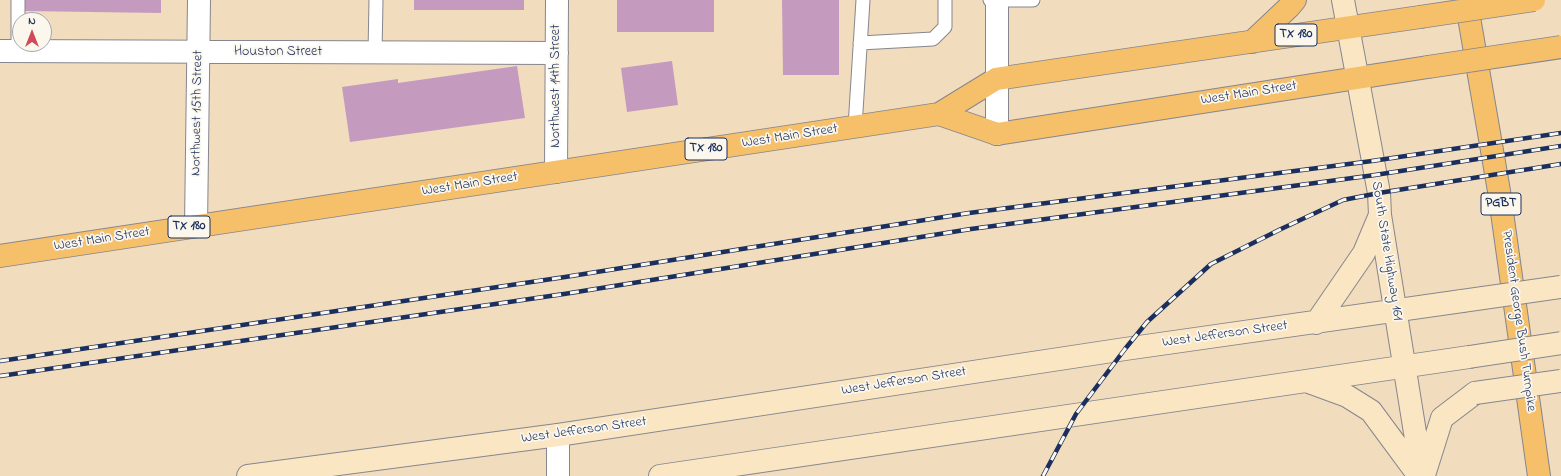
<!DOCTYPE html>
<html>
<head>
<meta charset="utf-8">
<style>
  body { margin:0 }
  #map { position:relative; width:1561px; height:476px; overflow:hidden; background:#f1dcbd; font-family:"Indie Flower",sans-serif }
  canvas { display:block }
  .north { position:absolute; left:12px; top:12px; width:40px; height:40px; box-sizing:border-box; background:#fbf7ec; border:1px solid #a1a7b3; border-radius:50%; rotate:0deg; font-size:11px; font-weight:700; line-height:16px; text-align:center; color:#1b2f5e }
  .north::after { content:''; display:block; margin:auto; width:14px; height:18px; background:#d1495b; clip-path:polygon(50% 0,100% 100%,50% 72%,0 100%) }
</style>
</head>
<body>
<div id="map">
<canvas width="1561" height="476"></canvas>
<div class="north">N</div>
</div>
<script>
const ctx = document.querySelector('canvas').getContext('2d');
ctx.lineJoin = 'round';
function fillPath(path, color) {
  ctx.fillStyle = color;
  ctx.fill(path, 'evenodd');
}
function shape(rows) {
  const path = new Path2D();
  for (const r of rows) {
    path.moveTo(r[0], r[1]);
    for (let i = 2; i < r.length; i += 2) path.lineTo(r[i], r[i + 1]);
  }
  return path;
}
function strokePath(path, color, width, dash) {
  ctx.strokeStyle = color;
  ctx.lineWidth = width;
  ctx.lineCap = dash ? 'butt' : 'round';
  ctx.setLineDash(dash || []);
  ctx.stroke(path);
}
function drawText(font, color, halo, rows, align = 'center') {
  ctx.font = font + ' "Indie Flower",sans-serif';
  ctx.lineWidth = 3.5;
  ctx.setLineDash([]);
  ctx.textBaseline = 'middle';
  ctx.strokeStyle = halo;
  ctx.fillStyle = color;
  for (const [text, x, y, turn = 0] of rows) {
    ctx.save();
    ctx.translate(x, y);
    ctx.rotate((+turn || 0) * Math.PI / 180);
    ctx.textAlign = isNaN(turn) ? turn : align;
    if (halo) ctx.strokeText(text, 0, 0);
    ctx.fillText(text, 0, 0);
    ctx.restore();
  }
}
fillPath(shape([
  [24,0,161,0,161,13,24,11],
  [414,0,524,0,524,10,414,10],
  [617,0,714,0,714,32,617,32],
  [782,0,839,0,839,75,783,75],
  [672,61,678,105,627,112,621,68],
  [517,66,525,118,350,142,342,87,398,79,398,83]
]), '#c49bbf');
const service = shape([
  [990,0,1033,0],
  [860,43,933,39,945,27,945,0],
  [18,51,18,0],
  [375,53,376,0],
  [855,127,863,0]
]);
const minor = shape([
  [997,0,997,134],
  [0,51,557,53],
  [556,172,557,0],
  [196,226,199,0]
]);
const tertiary = shape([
  [558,435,558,476]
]);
const secondary = shape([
  [1343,0,1379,193,1380,215,1422,476],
  [1316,323,1364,253,1380,215],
  [1306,381,1347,396,1371,411,1419,476],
  [1424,475,1442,418,1475,393],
  [248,476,558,435,1125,349,1462,301],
  [660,476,1469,357]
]);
const primary = shape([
  [1252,42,1289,7,1295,0],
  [939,114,997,134,1428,67],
  [0,256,939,114,996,79,1420,17]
]);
const motorway = shape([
  [1466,0,1499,191,1539,476]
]);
strokePath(service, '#86868e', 15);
strokePath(minor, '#86868e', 24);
strokePath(tertiary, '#86868e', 24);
strokePath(secondary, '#86868e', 24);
strokePath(primary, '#86868e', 24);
strokePath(motorway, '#86868e', 24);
strokePath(service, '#fff', 13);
strokePath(minor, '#fff', 22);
strokePath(tertiary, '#fff', 22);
strokePath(secondary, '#fbe6c4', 22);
strokePath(primary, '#f6c06b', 22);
strokePath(motorway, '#f6c06b', 22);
const rail = shape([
  [0,361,565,277,969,213,1372,161,1561,133],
  [0,376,564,294,971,229,1375,175,1561,146],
  [1043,476,1076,414,1125,349,1147,322,1211,264,1281,229,1343,200,1379,193,1561,164]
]);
strokePath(rail, '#1b2f5e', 4.5);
strokePath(rail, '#fbf7ec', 3, [9]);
const secondaryBridge = shape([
  [1462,301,1561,287],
  [1469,357,1561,343],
  [1475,393,1561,381]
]);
const primaryBridge = shape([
  [1420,17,1534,0],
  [1428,67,1561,47]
]);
strokePath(secondaryBridge, '#86868e', 24, []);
strokePath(primaryBridge, '#86868e', 24, []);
strokePath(secondaryBridge, '#fbe6c4', 22);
strokePath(primaryBridge, '#f6c06b', 22);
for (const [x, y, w] of [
  [1296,35,42],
  [706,149,42],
  [1501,204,40],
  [189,227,42]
]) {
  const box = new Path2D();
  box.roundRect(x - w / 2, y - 11, w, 22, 3);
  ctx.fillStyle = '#fbf7ec';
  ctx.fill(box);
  strokePath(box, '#1b2f5e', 1);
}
drawText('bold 13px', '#1b2f5e', null, [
  ["TX 180",1296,35],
  ["TX 180",706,149],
  ["PGBT",1501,204],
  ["TX 180",189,227]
]);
drawText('14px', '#1b2f5e', '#fbf7ec', [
  ["Houston Street",278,53],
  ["Northwest 14th Street",557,86,-90],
  ["West Main Street",1249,94,-9],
  ["Northwest 15th Street",198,113,-89],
  ["West Main Street",790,137,-9],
  ["West Main Street",470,185,-9],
  ["West Main Street",102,240,-9],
  ["South State Highway 161",1386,251,81],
  ["President George Bush Turnpike",1518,321,82],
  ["West Jefferson Street",1225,335,-8],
  ["West Jefferson Street",904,382,-9],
  ["West Jefferson Street",584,431,-8]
]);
</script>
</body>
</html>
